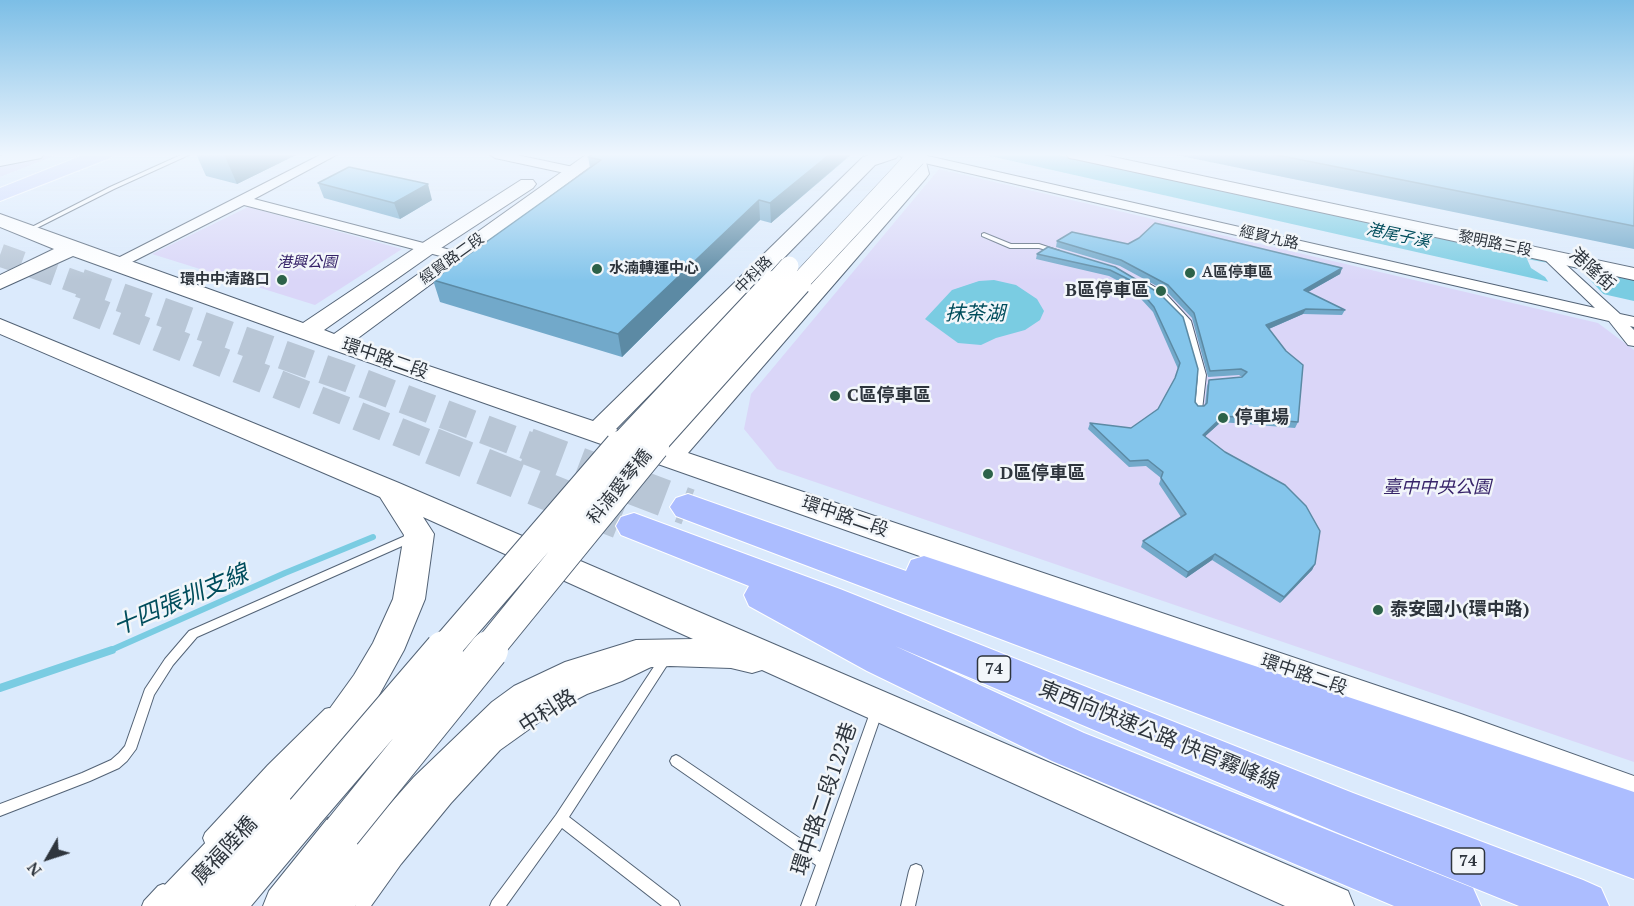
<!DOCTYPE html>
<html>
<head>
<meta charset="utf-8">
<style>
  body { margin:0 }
  #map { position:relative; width:1634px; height:906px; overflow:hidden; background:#dbeafc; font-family:"PT Serif",serif }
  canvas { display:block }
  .north { position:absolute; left:18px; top:828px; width:60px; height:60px; -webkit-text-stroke:4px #f2f6fa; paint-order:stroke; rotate:231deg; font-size:16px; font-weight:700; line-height:24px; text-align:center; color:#2e353d }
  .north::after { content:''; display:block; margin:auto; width:21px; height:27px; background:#2e353d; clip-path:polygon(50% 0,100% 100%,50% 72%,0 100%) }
</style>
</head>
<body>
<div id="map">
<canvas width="1634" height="906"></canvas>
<div class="north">N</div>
</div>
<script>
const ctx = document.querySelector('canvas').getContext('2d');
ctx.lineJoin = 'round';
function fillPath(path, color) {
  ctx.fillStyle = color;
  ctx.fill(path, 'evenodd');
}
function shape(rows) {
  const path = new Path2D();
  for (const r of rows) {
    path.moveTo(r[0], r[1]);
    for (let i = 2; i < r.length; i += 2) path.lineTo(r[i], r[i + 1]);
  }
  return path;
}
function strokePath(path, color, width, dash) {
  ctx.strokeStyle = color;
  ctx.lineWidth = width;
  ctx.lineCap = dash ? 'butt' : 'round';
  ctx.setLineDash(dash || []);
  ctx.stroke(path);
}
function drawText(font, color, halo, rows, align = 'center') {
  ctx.font = font + ' "PT Serif","Noto Sans TC",serif';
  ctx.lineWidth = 5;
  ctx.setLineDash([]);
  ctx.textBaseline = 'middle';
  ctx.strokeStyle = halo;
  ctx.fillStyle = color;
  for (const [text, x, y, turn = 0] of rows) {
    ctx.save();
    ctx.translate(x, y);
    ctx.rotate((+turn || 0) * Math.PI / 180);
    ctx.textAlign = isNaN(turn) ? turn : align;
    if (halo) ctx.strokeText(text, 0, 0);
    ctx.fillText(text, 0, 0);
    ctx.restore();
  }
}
fillPath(shape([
  [41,155,54,156,0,177,0,163],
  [939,169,1598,323,1634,350,1634,762,777,469,744,429,751,394],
  [248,207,402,249,315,305,152,254]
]), '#dad6f8');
fillPath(shape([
  [981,154,1054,154,1634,279,1634,301],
  [994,280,1016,285,1037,299,1044,311,1040,320,1025,330,996,338,981,345,958,343,925,319,952,290,979,281]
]), '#7acce2');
fillPath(shape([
  [1527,259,1580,269,1608,299,1551,286,1545,277,1531,268]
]), '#dbeafc');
strokePath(shape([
  [109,651,285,573,373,537]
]), '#7acce2', 6);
strokePath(shape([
  [0,688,112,650]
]), '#7acce2', 8);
strokePath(shape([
  [0,255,84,285]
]), '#b8c6d6', 23, [23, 12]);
strokePath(shape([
  [80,283,346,377,531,447],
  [78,305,436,447]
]), '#b8c6d6', 29, [29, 14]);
strokePath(shape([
  [432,446,634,526],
  [527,446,688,507]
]), '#b8c6d6', 37, [37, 18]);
const lane = shape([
  [183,154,191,154,114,189,29,232,24,231,110,187,183,154],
  [984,233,1011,244,1039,244,1060,251,1057,253,1039,248,1010,248,982,236,982,234,984,233],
  [1142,283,1148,283,1165,293,1191,321,1206,375,1202,410,1196,410,1195,408,1198,375,1183,322,1159,297,1142,287,1142,283],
  [414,532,418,533,419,536,418,539,197,637,173,665,154,695,136,749,127,761,119,768,90,781,0,816,0,804,82,773,111,760,119,753,125,746,145,689,165,659,189,631,414,532],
  [667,651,671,653,673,656,671,659,569,817,678,901,680,906,662,906,562,828,506,906,490,906,492,901,556,815,663,653,667,651],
  [647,659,651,661,653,664,651,667,622,681,587,694,556,710,500,750,451,803,401,864,371,906,355,906,357,901,391,854,441,795,492,742,548,702,579,686,614,674,647,659],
  [877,705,881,706,883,710,815,906,801,906,816,865,672,765,670,761,672,757,676,755,680,757,820,852,871,710,873,706,877,705],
  [329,708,333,709,335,713,333,717,276,773,215,843,210,845,205,843,203,838,205,833,268,765,325,709,329,708],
  [916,864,921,866,923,871,915,906,901,906,909,871,911,866,916,864],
  [163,884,168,886,170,891,168,896,159,906,142,906,144,901,158,886,163,884]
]);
const street = shape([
  [322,154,338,154,254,199,462,253,464,256,462,259,452,259,244,205,122,267,117,268,110,264,112,261,322,154],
  [489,154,512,154,578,168,580,171,574,175,495,158,489,154],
  [897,154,919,154,1595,308,1540,255,1542,252,1552,252,1620,314,1634,317,1634,327,1630,326,1634,330,1634,346,1628,345,1609,321,903,158,897,154]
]);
const secondary = shape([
  [9,154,44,154,41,158,0,166,0,156,9,154],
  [587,154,607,154,354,341,593,421,863,157,873,154,899,154,896,158,875,165,616,429,665,445,911,173,907,157,909,154,928,154,925,158,929,174,926,178,688,453,1461,714,1634,776,1634,812,1457,745,328,348,73,256,0,289,0,275,54,249,0,227,0,214,303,323,421,244,521,180,533,180,536,184,533,188,435,252,324,330,334,334,587,154],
  [1066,154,1099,154,1634,268,1634,280,1075,159,1069,158,1066,154],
  [0,319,399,483,1348,891,1354,906,1285,906,762,670,752,673,731,668,670,666,636,668,587,684,538,708,518,724,442,803,355,906,263,906,269,891,328,818,342,813,356,818,362,832,358,840,414,777,492,702,514,686,565,662,636,640,693,639,423,517,434,534,425,599,404,650,378,697,341,753,304,794,319,799,324,812,319,825,251,906,153,906,159,891,315,729,354,675,373,643,393,599,404,535,380,497,0,334,0,319]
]);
const primary = shape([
  [86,154,112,154,110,158,0,201,0,188,86,154]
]);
const highway = shape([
  [688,494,906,571,911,560,924,556,1634,792,1634,879,676,516,670,507,676,498,688,494],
  [634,513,840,589,1353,793,1583,880,1601,888,1609,906,1519,906,1336,832,895,646,1084,733,1473,888,1481,906,1394,906,1052,761,867,671,749,606,744,595,749,586,621,535,616,526,621,517,634,513]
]);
strokePath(lane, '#536376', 2);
strokePath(street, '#536376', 2);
strokePath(secondary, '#536376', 2);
strokePath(primary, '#fff', 2);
strokePath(highway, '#fff', 2);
fillPath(lane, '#fff');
fillPath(street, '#fff');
fillPath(secondary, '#fff');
fillPath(primary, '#cdd7ff');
fillPath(highway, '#acbdff');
const secondaryBridgeFar3 = shape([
  [772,285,789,266],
  [797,285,916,157]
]);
const secondaryBridgeFar2 = shape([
  [619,447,773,283],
  [652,447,799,283]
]);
const secondaryBridgeFar1 = shape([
  [443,651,620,446],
  [487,651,654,446]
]);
const secondaryBridge = shape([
  [305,812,444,650],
  [342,832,489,650]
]);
strokePath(secondaryBridgeFar3, '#536376', 20, []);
strokePath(secondaryBridgeFar2, '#536376', 26, []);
strokePath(secondaryBridgeFar1, '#536376', 32, []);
strokePath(secondaryBridge, '#536376', 40, []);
strokePath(secondaryBridgeFar3, '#fff', 19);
strokePath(secondaryBridgeFar2, '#fff', 24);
strokePath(secondaryBridgeFar1, '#fff', 30);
strokePath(secondaryBridge, '#fff', 38);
fillPath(shape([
  [196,154,298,154,237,184,206,176],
  [1171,154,1634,154,1634,249],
  [851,155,771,223,760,220,622,357,440,302,433,280,590,168,588,157],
  [318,183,432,200,400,219,324,198],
  [1057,241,1128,244,1342,268,1340,274,1308,292,1345,310,1342,315,1303,314,1269,329,1298,422,1295,428,1221,422,1205,436,1315,564,1312,570,1280,603,1212,560,1186,578,1141,547,1143,541,1181,517,1159,484,1161,478,1146,466,1129,467,1088,429,1090,423,1131,428,1158,409,1175,379,1178,369,1153,312,1130,287,1109,276,1036,259,1037,254,1115,267,1159,293,1195,402,1198,406,1204,406,1205,405,1207,386,1209,380,1242,377,1239,375,1208,377,1192,318,1166,291,1120,266,1056,247]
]), '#72a9ca');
fillPath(shape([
  [224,154,298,154,237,184],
  [830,154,851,154,771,223,770,203],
  [428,184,432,200,400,219,394,203],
  [759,200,760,220,622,357,618,334],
  [1342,268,1340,274,1301,296,1304,290],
  [1306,309,1303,314,1264,331,1266,325],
  [1223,416,1221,422,1200,441,1203,435],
  [1215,554,1212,560,1186,578,1188,572],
  [1315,564,1312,570,1280,603,1284,597]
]), '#5c8aa4');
const building = shape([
  [593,154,830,154,770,203,759,200,618,334,433,280,601,160,588,157,593,154],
  [1272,154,1634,154,1634,226,1272,154],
  [349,167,428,184,394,203,318,183,349,167],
  [1155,223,1342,268,1304,290,1345,310,1306,309,1266,325,1286,351,1303,365,1298,422,1223,416,1203,435,1225,452,1285,485,1306,506,1320,531,1315,564,1284,597,1215,554,1188,572,1143,541,1186,514,1161,478,1163,472,1148,460,1130,461,1090,423,1131,428,1158,409,1175,378,1180,363,1154,307,1132,281,1110,270,1037,254,1048,247,1115,267,1159,293,1183,317,1198,369,1195,402,1198,406,1204,406,1207,403,1209,380,1242,377,1247,372,1241,369,1210,371,1194,313,1168,285,1121,260,1057,241,1072,232,1128,244,1139,238,1155,223]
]);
fillPath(building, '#84c5eb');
strokePath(building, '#5c8aa4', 1.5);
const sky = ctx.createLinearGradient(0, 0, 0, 281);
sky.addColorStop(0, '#7cbee6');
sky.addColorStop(0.55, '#eff6fe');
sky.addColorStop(1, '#eff6fe00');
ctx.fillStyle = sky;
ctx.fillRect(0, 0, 1634, 281);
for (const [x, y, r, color] of [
  [597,269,6,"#2c6249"],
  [1190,273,6,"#2c6249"],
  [282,280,6,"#2c6249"],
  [1161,291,6,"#2c6249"],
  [835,396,6,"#2c6249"],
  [1223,418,6,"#2c6249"],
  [988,474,6,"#2c6249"],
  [1378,610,6,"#2c6249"]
]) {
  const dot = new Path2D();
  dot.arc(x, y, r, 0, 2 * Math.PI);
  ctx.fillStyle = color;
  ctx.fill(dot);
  strokePath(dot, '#f2f6fa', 2);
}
drawText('15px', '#2e353d', '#f2f6fa', [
  ["經貿九路",1269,238,13],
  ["黎明路三段",1495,244,12],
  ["經貿路二段",452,259,-36],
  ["中科路",754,275,-45]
]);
drawText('italic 15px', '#372469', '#f2f6fa', [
  ["港興公園",307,263]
]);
drawText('bold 15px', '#2e353d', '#f2f6fa', [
  ["水湳轉運中心",609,269],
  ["A區停車區",1202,273],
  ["環中中清路口",270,280,"right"]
], 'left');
drawText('italic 16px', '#004d5c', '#f2f6fa', [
  ["港尾子溪",1398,236,12]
]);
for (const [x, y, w] of [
  [994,669,33],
  [1468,861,33]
]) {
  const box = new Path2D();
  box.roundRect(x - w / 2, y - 13, w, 26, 4.5);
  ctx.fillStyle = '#f2f6fa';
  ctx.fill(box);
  strokePath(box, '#2e353d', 1.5);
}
drawText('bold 16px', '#2e353d', null, [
  ["74",994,669],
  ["74",1468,861]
]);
drawText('18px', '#2e353d', '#f2f6fa', [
  ["港隆街",1592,270,42],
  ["環中路二段",385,359,19],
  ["科湳愛琴橋",620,487,-51],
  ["環中路二段",845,517,19],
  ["環中路二段",1304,675,19]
]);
drawText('bold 18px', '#2e353d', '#f2f6fa', [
  ["B區停車區",1149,291,"right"],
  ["C區停車區",847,396],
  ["停車場",1235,418],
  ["D區停車區",1000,474],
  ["泰安國小(環中路)",1390,610]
], 'left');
drawText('italic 18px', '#372469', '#f2f6fa', [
  ["臺中中央公園",1437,488]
]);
drawText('italic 20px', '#004d5c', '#f2f6fa', [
  ["抹茶湖",975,314]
]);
drawText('21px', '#2e353d', '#f2f6fa', [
  ["中科路",548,712,-32],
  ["東西向快速公路 快官霧峰線",1159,736,22],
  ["環中路二段122巷",825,799,-71],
  ["廣福陸橋",225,851,-47]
]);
drawText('italic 24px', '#004d5c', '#f2f6fa', [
  ["十四張圳支線",181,601,-23]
]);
</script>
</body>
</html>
